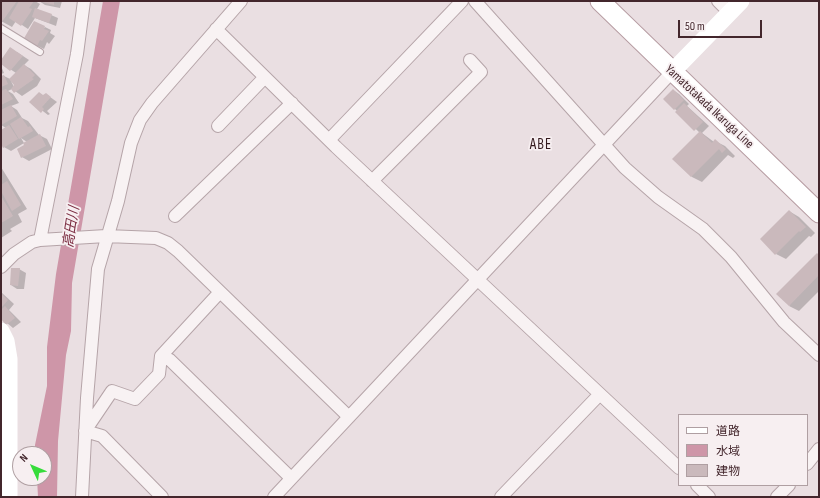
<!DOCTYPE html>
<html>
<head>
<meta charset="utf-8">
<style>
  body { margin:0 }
  #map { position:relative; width:820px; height:498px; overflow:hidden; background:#eadfe2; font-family:"Sofia Sans Condensed","Noto Sans JP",sans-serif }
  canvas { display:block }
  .frame { position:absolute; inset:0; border:2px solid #43262c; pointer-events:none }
  .legend { position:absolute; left:678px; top:414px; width:130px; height:72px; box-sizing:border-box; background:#f7eff1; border:1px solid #af9fa2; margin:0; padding:5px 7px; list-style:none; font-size:12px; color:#43262c }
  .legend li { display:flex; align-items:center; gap:8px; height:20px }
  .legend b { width:20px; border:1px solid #af9fa2 }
  .north { position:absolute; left:12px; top:446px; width:40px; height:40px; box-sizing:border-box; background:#f7eff1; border:1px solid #af9fa2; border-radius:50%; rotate:314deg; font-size:11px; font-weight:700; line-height:16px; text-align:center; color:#43262c }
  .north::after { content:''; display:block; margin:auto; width:14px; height:18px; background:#37dc3b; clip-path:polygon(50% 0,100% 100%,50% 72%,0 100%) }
  .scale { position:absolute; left:678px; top:20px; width:84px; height:18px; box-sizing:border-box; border:2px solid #43262c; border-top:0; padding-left:5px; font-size:12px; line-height:14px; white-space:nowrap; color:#43262c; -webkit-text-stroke:3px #f7eff1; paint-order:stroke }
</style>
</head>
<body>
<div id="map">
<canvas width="820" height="498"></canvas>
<div class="frame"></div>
<ul class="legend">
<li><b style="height:5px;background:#fff"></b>道路</li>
<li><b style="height:11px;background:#ce96a8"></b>水域</li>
<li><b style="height:11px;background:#cab9bc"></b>建物</li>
</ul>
<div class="north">N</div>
<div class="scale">50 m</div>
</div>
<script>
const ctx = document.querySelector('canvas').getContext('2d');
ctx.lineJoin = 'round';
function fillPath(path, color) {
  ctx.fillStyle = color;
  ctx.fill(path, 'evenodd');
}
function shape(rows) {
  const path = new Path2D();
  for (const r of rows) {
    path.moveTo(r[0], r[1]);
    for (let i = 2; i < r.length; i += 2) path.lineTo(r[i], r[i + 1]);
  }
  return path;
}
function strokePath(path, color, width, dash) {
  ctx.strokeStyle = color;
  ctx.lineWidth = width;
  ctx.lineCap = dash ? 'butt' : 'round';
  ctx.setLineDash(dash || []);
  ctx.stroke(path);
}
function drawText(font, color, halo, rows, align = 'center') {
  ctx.font = font + ' "Sofia Sans Condensed","Noto Sans JP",sans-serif';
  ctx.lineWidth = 3.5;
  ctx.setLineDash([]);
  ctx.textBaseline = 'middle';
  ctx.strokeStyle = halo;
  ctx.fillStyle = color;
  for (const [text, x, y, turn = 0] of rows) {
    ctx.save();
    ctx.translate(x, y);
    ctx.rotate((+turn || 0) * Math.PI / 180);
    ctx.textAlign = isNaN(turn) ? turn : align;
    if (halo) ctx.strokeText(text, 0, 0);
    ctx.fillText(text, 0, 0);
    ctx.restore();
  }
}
fillPath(shape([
  [103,1,120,1,72,283,71,331,66,355,58,441,57,497,38,497,37,478,44,478,44,454,35,454,35,445,47,386,47,347,56,274]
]), '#ce96a8');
fillPath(shape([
  [1,1,35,1,40,4,37,9,58,18,56,26,35,18,28,29,16,21,12,27,1,21],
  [39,1,62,1,60,8,45,5],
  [45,27,51,30,50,33,55,36,49,44,47,42,44,49,31,43],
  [17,52,29,60,24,65,31,69,41,79,37,86,22,96,12,89,8,91,13,94,19,103,11,106,17,110,22,118,28,121,39,135,47,139,52,149,29,161,22,157,27,142,21,138,24,143,11,151,4,147,1,142,1,131,6,128,1,125,1,77,4,76,10,79,16,73,1,63,1,56,3,59],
  [11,81,16,85,14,87],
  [1,66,4,73,1,74],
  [673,90,679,94,689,104,687,106,709,126,702,133,714,142,715,141,725,146,735,156,733,158,728,155,702,182,692,177,674,159,700,133,675,109],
  [46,94,57,102,47,111,50,114,48,115,31,102],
  [1,167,27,209,18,214,22,222,10,229,12,231,1,238],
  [789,211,799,217,815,233,811,237,809,236,786,259,776,254],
  [819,255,819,291,799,311,789,306],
  [19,269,26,273,24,289,17,289,11,285],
  [1,292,14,304,9,310,21,322,13,328,1,318]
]), '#0003');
fillPath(shape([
  [1,1,17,1,1,23],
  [19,1,34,1,29,8,32,9,30,13,21,26,9,18],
  [37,1,54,1,54,5],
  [35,8,52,14,49,23,32,17],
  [34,21,45,26,44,29,49,31,42,41,40,40,37,46,23,40],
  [10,47,23,56,10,71,1,64,1,60],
  [24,64,35,75,32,78,34,79,14,93,11,89,14,85,9,79],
  [4,75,8,84,1,87,1,76],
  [6,89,13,99,1,105,1,91],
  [673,89,684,100,674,110,663,99],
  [39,92,43,95,46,93,51,97,42,107,44,109,41,113,29,102],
  [684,103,703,122,694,131,675,112],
  [11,105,17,116,1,125,1,110],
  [21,117,28,127,30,126,33,131,19,139,10,124],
  [9,125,18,139,3,148,1,144,1,130],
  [700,131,712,143,715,139,726,149,722,153,719,149,691,177,672,159],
  [40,134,46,146,21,158,17,149,24,145,23,143],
  [7,181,21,205,12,211,1,191,1,185],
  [1,196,13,216,1,223],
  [789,210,806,227,800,232,799,231,775,255,760,239],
  [817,253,819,255,819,275,789,306,776,294],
  [11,268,20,268,18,286,10,285],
  [1,293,8,300,1,308],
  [5,306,15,318,6,325,1,319,1,310]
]), '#cab9bc');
const lane = shape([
  [1,28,40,52]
]);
const street = shape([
  [475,1,625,168,658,197,703,229,731,257,784,322,819,355],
  [718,1,730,13],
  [216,29,336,147,679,468],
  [218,126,265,77],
  [329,140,462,1],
  [372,181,481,72,470,60],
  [175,216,292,103],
  [40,240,77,54,84,1],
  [1,267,14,254,32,242,40,240,106,236,156,238,168,243,178,251,349,417],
  [161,356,170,360,291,478],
  [807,464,819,449],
  [697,485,709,497],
  [82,497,87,398,98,269,118,201,131,143,140,120,152,103,241,1],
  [162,497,102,436,85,431,112,391,135,399,159,374,161,356,220,292],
  [274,497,672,72],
  [501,497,600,394],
  [777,497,789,485]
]);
const primary = shape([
  [600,1,819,213]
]);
strokePath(lane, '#b5a4a8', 8);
strokePath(street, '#b5a4a8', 14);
strokePath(primary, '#b79da3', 21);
strokePath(lane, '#f8f2f3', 6);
strokePath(street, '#f8f2f3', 12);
strokePath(shape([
  [672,72,741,1],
  [1,331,6,341,9,359,9,497]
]), '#fff', 17);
strokePath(primary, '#fff', 19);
drawText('13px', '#43262c', '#f7eff1', [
  ["Yamatotakada Ikaruga Line",709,107,43]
]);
drawText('italic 14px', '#7b2c41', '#f7eff1', [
  ["高田川",72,227,-81]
]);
ctx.letterSpacing = '1px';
drawText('15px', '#34191d', '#f7eff1', [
  ["ABE",541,145]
]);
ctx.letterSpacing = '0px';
</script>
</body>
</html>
